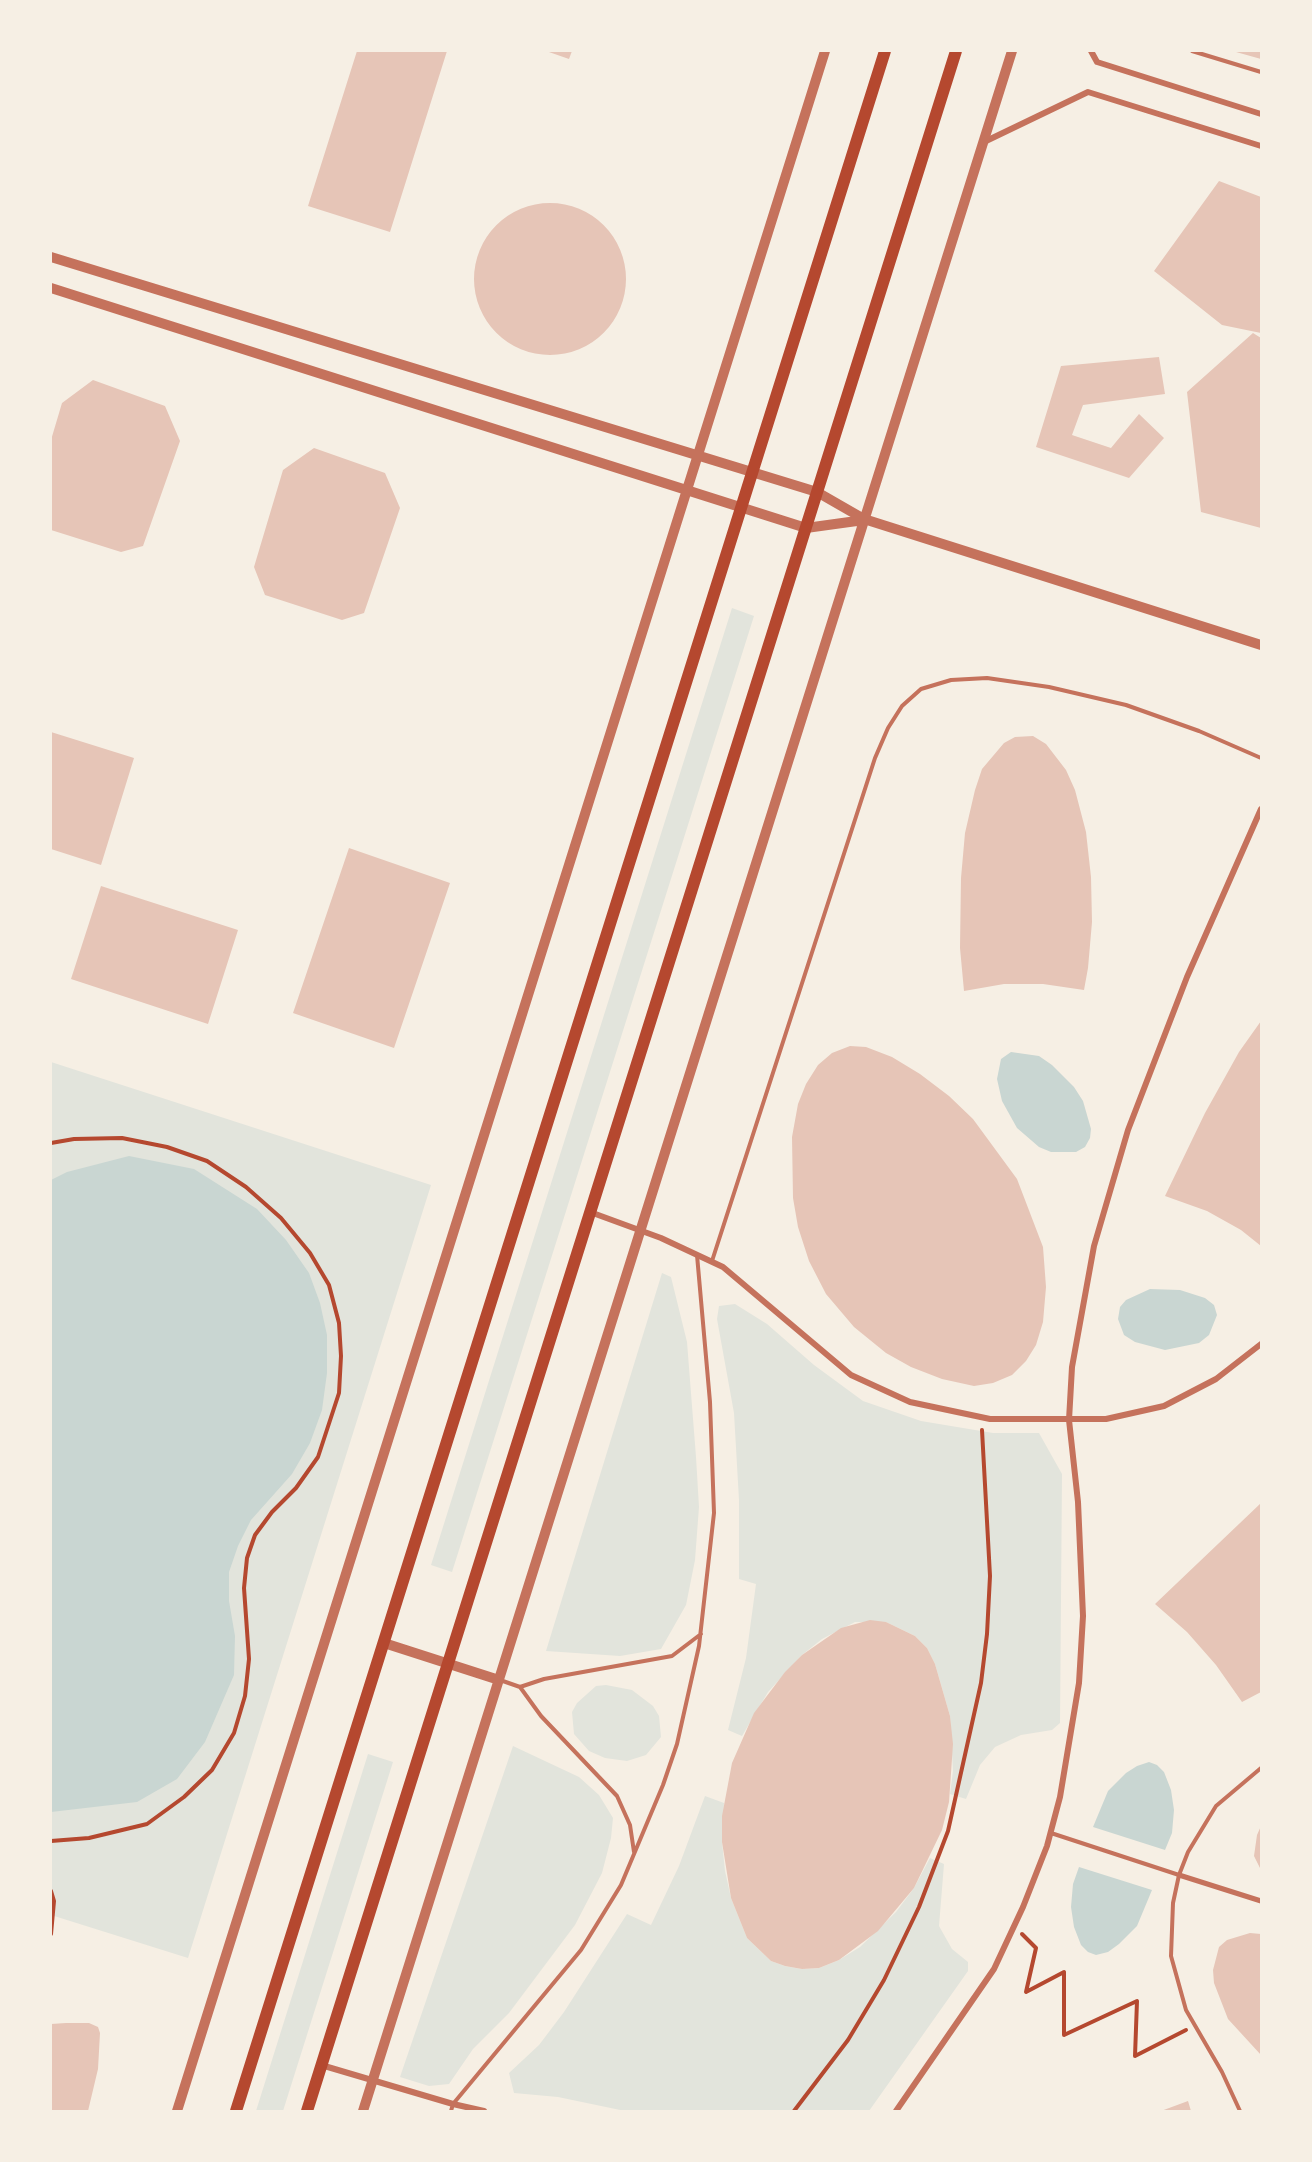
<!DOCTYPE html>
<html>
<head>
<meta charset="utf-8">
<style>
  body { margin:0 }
  #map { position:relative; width:1312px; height:2162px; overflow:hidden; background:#f6efe4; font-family:"Fira Sans",sans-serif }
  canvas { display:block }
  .frame { position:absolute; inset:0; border:52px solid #f6efe4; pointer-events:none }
</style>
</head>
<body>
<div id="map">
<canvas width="1312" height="2162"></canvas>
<div class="frame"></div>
</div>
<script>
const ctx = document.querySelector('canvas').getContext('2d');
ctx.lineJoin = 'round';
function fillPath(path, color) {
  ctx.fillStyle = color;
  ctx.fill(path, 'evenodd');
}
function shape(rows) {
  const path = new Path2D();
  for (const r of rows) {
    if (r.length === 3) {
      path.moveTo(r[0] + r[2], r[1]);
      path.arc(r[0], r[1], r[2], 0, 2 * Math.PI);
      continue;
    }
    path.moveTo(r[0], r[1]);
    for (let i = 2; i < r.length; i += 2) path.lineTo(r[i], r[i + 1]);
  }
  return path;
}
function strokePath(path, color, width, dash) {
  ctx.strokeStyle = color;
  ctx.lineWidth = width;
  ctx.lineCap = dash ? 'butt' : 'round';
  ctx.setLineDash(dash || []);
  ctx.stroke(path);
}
fillPath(shape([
  [732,608,754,616,452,1572,431,1565],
  [51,1062,431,1185,188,1958,51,1915],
  [662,1273,671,1277,687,1342,696,1457,699,1507,695,1560,686,1605,661,1649,620,1656,546,1651],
  [735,1304,767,1324,814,1365,863,1401,921,1421,993,1433,1039,1433,1062,1474,1060,1723,1052,1730,1021,1735,995,1747,980,1765,966,1799,950,1794,953,1771,950,1716,935,1664,927,1648,915,1636,886,1622,855,1622,822,1639,802,1655,768,1692,742,1736,728,1730,746,1658,756,1584,739,1579,739,1500,734,1413,717,1319,719,1306],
  [606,1685,632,1690,653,1706,659,1716,661,1737,646,1755,627,1761,605,1758,589,1751,574,1734,572,1712,577,1703,596,1686],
  [513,1746,579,1777,599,1795,613,1818,611,1838,602,1873,575,1925,509,2013,473,2049,449,2084,429,2086,400,2077],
  [368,1754,393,1762,283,2111,256,2111],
  [705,1796,724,1803,722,1842,725,1871,731,1898,747,1938,771,1961,785,1966,802,1969,819,1968,839,1960,860,1947,896,1912,914,1888,930,1858,944,1864,939,1926,952,1949,968,1962,968,1971,869,2111,625,2111,558,2097,514,2093,509,2073,539,2045,564,2012,627,1914,651,1925,679,1866]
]), '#e2e4dc');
fillPath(shape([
  [1011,1052,1039,1056,1052,1065,1074,1087,1083,1101,1091,1129,1090,1138,1085,1147,1076,1152,1051,1152,1039,1147,1017,1128,1002,1101,997,1079,1001,1059],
  [129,1156,194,1169,257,1209,286,1240,309,1273,320,1303,327,1335,327,1373,322,1410,310,1443,292,1474,251,1520,238,1546,229,1572,229,1601,235,1636,234,1675,205,1742,177,1779,137,1802,51,1812,51,1180,67,1172],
  [1150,1289,1180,1290,1205,1298,1214,1305,1217,1315,1209,1335,1199,1343,1165,1350,1135,1342,1124,1335,1118,1319,1120,1307,1126,1300],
  [1149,1762,1157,1765,1164,1772,1171,1790,1174,1810,1172,1833,1165,1850,1093,1827,1108,1791,1126,1773,1137,1766],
  [1079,1867,1152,1890,1137,1926,1119,1944,1108,1952,1096,1955,1088,1952,1081,1945,1074,1927,1071,1907,1073,1884]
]), '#c9d6d2');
fillPath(shape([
  [357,51,447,51,390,232,308,206],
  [546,51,572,51,569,59],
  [1261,51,1261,59,1236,52,1236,51],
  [1219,181,1261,197,1261,333,1222,325,1154,271],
  [550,279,76],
  [1253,333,1261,338,1261,528,1201,512,1187,392],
  [1159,357,1165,394,1083,405,1072,435,1111,448,1139,414,1164,438,1129,478,1036,447,1061,366],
  [93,380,165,406,180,441,143,546,121,552,51,530,51,440,62,403],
  [314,448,385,473,400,508,364,613,342,620,265,595,254,567,283,470],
  [51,732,134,758,101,865,51,849],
  [1033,736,1046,744,1066,770,1075,790,1086,832,1091,877,1092,922,1088,968,1084,990,1043,984,1004,984,964,991,960,948,961,878,965,833,975,790,982,769,1004,743,1015,737],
  [349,848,450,883,394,1048,293,1013],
  [101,886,238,930,208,1024,71,979],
  [1261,1021,1261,1246,1241,1230,1207,1211,1165,1196,1205,1113,1239,1052],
  [850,1046,866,1047,892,1057,920,1074,949,1096,973,1119,1017,1179,1043,1247,1046,1287,1043,1322,1036,1345,1026,1361,1012,1375,993,1383,974,1386,942,1379,911,1367,886,1353,854,1327,826,1294,809,1261,798,1227,793,1198,792,1137,798,1104,806,1084,818,1065,832,1053],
  [1261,1503,1261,1692,1242,1702,1216,1665,1187,1632,1155,1604],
  [870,1620,886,1622,915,1636,927,1648,935,1664,950,1716,953,1744,949,1802,942,1830,914,1888,878,1931,839,1960,819,1968,802,1969,785,1966,771,1961,747,1938,731,1898,722,1842,722,1816,732,1763,754,1713,785,1672,802,1655,841,1628],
  [1261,1826,1261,1870,1254,1856,1257,1835],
  [1250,1933,1261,1934,1261,2055,1228,2019,1214,1983,1213,1970,1219,1947,1227,1940],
  [66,2023,89,2023,98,2027,100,2033,98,2069,88,2111,51,2111,51,2024],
  [1188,2101,1191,2111,1161,2111]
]), '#e6c5b7');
strokePath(shape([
  [51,1143,74,1139,122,1138,167,1147,207,1161,246,1187,281,1218,310,1253,329,1285,339,1323,341,1356,339,1393,318,1457,296,1488,272,1512,255,1535,247,1558,244,1588,249,1659,245,1696,234,1733,212,1770,184,1797,147,1824,89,1838,51,1841],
  [51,1891,54,1901,51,1934],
  [1022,1934,1036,1948,1026,1992,1064,1972,1064,2035,1137,2001,1135,2056,1186,2030],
  [794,2111,848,2040,884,1980,919,1907,948,1831,981,1683,987,1634,990,1576,982,1430]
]), '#b5482f', 4);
strokePath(shape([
  [1192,51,1261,72],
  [712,1261,875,758,888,728,902,706,921,689,951,680,987,678,1049,687,1126,705,1199,731,1261,758],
  [500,1680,520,1687,541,1716,617,1796,630,1825,634,1852],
  [520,1687,544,1679,672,1656,701,1634],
  [1051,1833,1179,1875],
  [451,2111,453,2104,581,1950,621,1885,663,1785,677,1744,699,1646,714,1513,710,1402,697,1255],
  [1240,2111,1222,2072,1186,2010,1171,1956,1173,1903,1179,1875,1188,1852,1216,1806,1261,1768]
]), '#c5725c', 4);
strokePath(shape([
  [1179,1875,1261,1901]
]), '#c5725c', 5);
strokePath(shape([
  [1091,51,1097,62,1261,114],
  [984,142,1088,92,1261,146],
  [590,1212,661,1238,723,1267,851,1375,910,1402,990,1419,1106,1419,1164,1406,1216,1379,1261,1344],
  [321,2065,453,2104,484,2111],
  [896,2111,994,1969,1023,1907,1047,1846,1060,1797,1079,1683,1083,1616,1078,1502,1069,1420,1072,1367,1094,1246,1128,1130,1187,977,1261,809]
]), '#c5725c', 6);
strokePath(shape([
  [51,257,817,492,864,519,1261,645],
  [51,288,806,528,864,520],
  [384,1643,499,1680],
  [177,2111,825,51],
  [363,2111,1012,51]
]), '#c5725c', 10);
strokePath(shape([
  [236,2111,885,51],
  [307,2111,956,51]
]), '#b5482f', 12);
</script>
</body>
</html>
